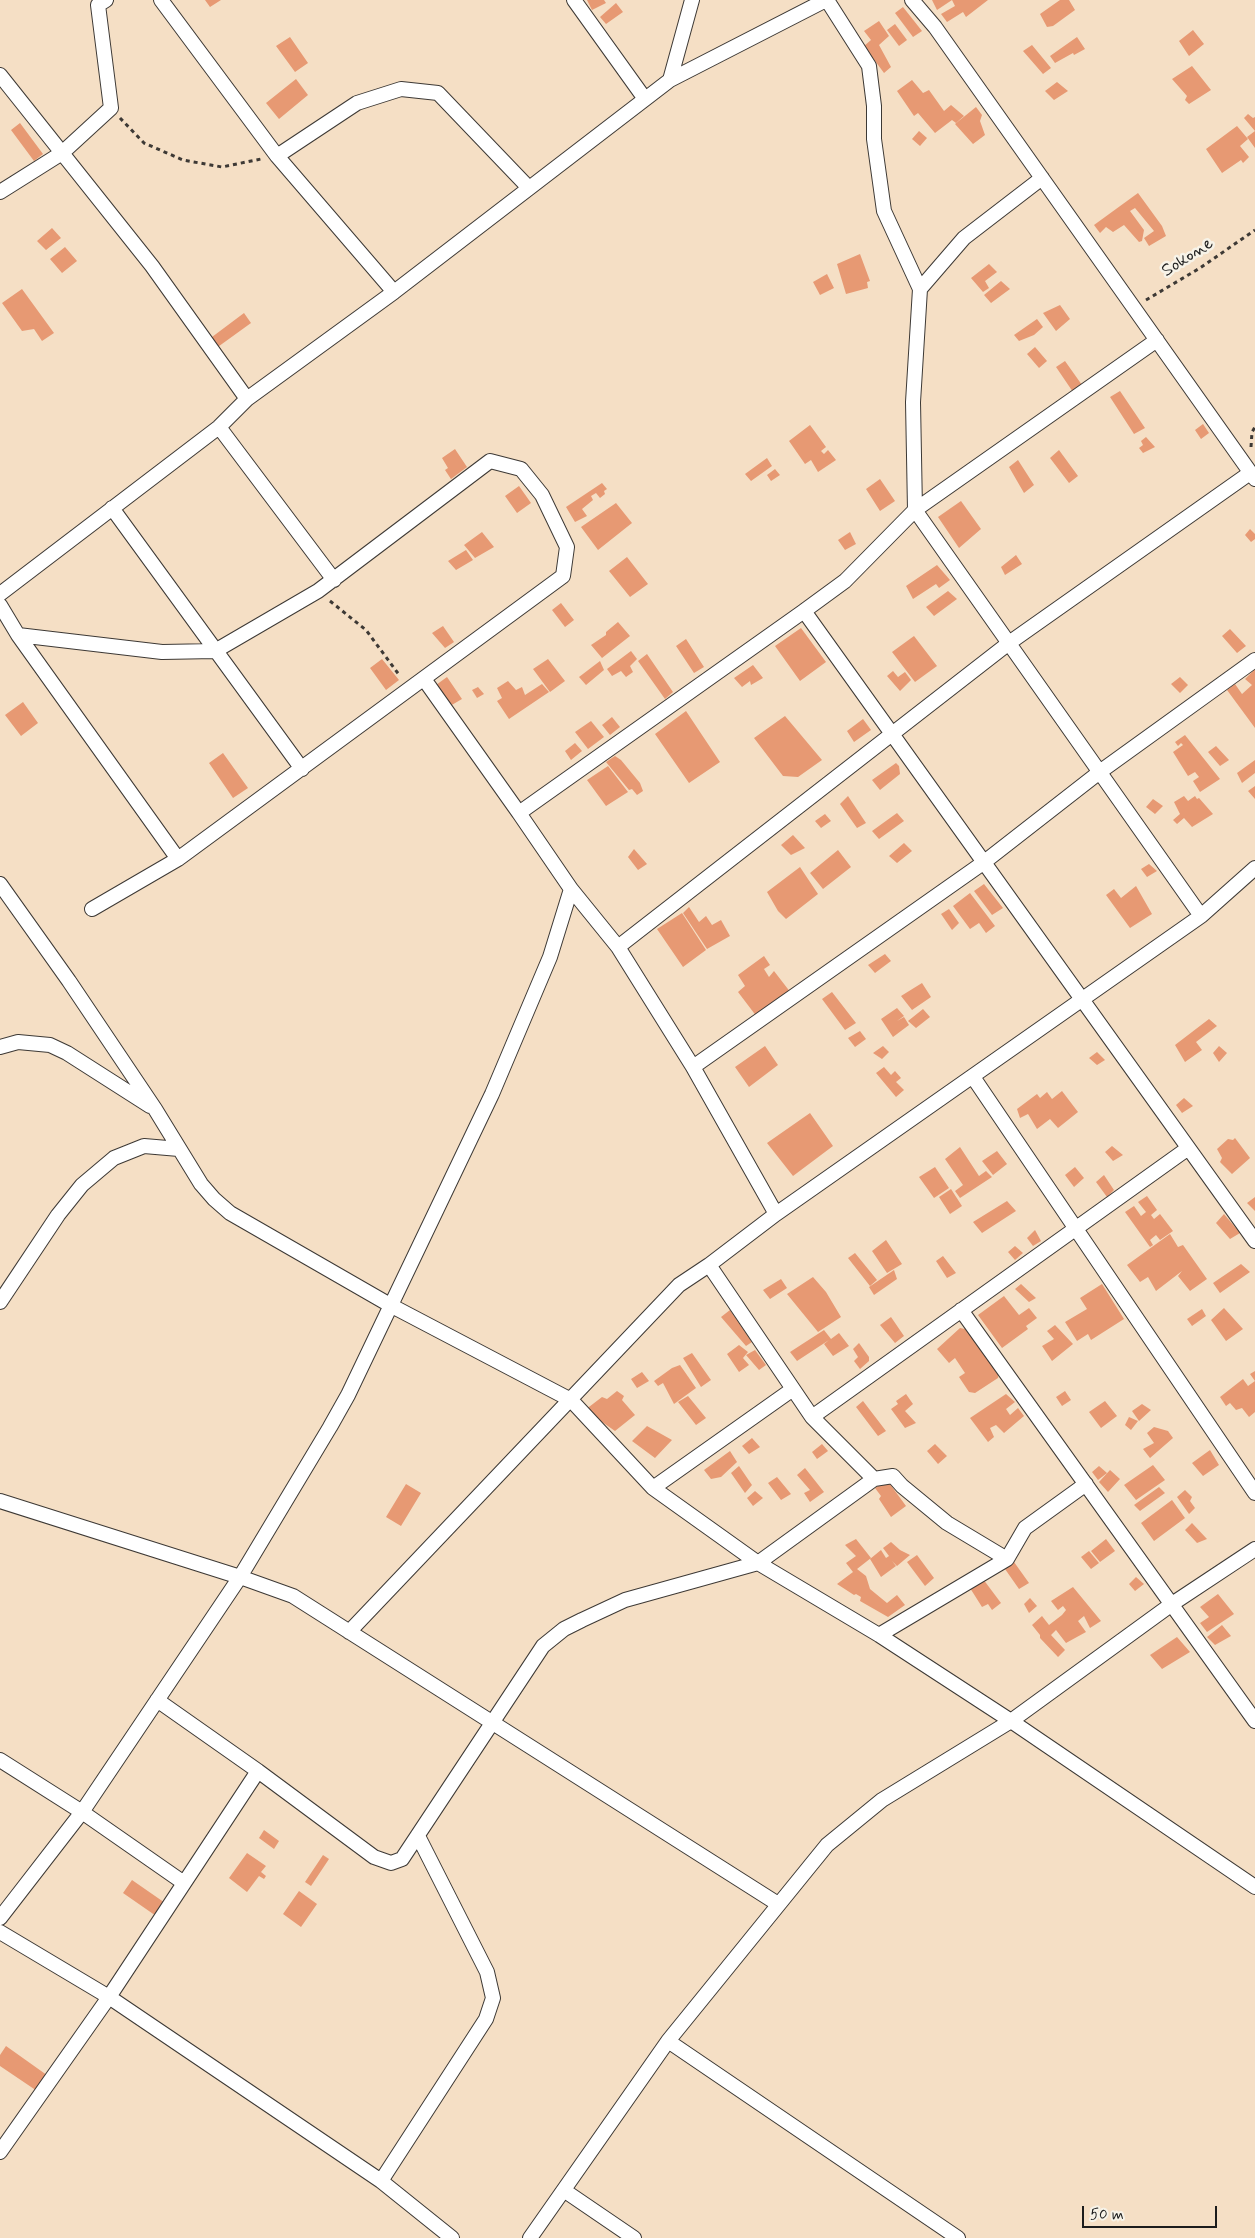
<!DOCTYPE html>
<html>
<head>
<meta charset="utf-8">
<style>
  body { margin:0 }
  #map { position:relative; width:1255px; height:2238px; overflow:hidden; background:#f5dfc5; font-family:Mynerve,sans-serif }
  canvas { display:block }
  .scale { position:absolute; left:1082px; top:2206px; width:135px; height:22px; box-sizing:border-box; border:2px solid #1c1c1c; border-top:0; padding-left:6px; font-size:15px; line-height:18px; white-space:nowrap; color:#1c1c1c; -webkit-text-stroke:4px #f7f3e8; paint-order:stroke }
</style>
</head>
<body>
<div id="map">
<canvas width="1255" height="2238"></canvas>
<div class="scale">50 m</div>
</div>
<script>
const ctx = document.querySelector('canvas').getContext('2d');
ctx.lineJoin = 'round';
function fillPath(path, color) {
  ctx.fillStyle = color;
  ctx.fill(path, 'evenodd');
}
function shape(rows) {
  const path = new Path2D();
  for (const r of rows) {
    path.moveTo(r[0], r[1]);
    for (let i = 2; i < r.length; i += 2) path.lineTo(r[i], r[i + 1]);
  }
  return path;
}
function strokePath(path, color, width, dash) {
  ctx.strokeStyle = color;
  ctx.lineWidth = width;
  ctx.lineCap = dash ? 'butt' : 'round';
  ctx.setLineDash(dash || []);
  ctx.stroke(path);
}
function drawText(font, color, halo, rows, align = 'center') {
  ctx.font = font + ' Mynerve,sans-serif';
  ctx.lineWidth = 5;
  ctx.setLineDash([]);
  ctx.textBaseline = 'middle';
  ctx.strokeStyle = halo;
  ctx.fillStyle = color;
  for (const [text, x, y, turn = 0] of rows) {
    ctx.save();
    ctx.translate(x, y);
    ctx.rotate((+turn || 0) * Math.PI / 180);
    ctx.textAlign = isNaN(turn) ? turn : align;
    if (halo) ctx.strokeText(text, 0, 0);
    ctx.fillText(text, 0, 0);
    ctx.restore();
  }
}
fillPath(shape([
  [205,0,221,0,210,7],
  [587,0,604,0,606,3,592,10],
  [932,0,988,0,966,17,963,12,947,22,941,14,955,6,952,0,937,10],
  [1060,0,1069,0,1075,10,1053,26,1047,27,1040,14],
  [616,3,623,12,606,24,600,17],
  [903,7,922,31,913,37,895,13],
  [879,21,889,36,879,45,891,67,884,73,864,46,871,40,864,31],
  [895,24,907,40,899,46,887,30],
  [1193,30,1204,44,1189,56,1179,41],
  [290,37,308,63,295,72,276,46],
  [1077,37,1085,49,1074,55,1073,53,1055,63,1050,56],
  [1032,45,1051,68,1043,74,1023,51],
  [1192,66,1211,90,1189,104,1185,100,1187,96,1172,79],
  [296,79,308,95,279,119,266,103],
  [912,80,923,93,929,90,944,111,951,105,964,116,956,123,952,120,935,133,918,113,914,116,897,91],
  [1057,82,1068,91,1054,100,1045,91],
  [976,107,982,115,980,121,985,135,973,144,955,124],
  [1248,114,1253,118,1255,117,1255,131,1244,118],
  [20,123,43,154,34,161,11,130],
  [1237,126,1248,139,1240,146,1249,157,1243,163,1241,160,1222,173,1206,149],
  [919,131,927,138,920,146,912,139],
  [1255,131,1255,148,1247,137],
  [1138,193,1162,226,1166,236,1149,246,1144,238,1154,231,1135,208,1130,211,1144,230,1142,241,1139,242,1124,225,1113,232,1106,227,1100,233,1094,225],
  [52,228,61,238,46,250,37,241],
  [65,247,77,261,62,273,50,259],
  [860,254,870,281,867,282,868,288,846,294,837,264],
  [989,264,997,272,985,281,989,288,983,292,971,278],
  [827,274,834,288,820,295,813,282],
  [1001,281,1010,289,991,303,984,295],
  [22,289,54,333,42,341,34,329,22,331,2,303],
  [1060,305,1070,319,1056,331,1043,313],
  [244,313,251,323,215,349,208,340],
  [1037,319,1043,327,1034,335,1019,341,1014,335],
  [1035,347,1047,361,1039,368,1027,354],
  [1065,361,1082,385,1073,392,1056,367],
  [1120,391,1145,428,1134,434,1110,397],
  [1203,424,1209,433,1201,439,1195,430],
  [810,425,826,447,821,451,824,454,828,450,836,460,818,472,811,460,805,464,789,441],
  [1146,437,1155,447,1143,453,1139,448,1143,445,1141,441],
  [455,449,467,467,451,479,445,470,448,468,442,458],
  [1059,450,1078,476,1069,483,1050,458],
  [767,458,772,466,751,481,745,474],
  [1018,460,1034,485,1024,493,1009,467],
  [775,469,780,475,771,481,767,475],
  [880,479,895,501,880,511,866,489],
  [602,483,607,489,604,491,605,494,600,498,596,493,591,496,593,500,582,509,587,516,575,522,566,507],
  [519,486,531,503,517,513,505,496],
  [961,501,981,529,959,548,938,517],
  [616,503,632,523,598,550,581,527],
  [1250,529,1255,534,1255,539,1251,542,1245,535],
  [482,532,494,547,475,558,464,545],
  [850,532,856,544,845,550,838,540],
  [466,550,473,560,456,570,448,561],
  [1016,555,1022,564,1005,575,1001,567],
  [627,557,648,584,630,597,609,571],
  [937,565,950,580,939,588,936,584,913,599,906,586],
  [948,591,957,599,934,616,926,607],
  [561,603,574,620,565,627,552,610],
  [618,622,630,636,602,658,591,645,606,635,606,632],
  [443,626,454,642,445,648,432,633],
  [801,628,826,662,800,681,775,646],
  [1230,629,1246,646,1237,653,1222,636],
  [914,636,937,666,915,682,892,652],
  [686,639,704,667,694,673,676,646],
  [631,651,637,659,630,666,633,672,626,677,621,671,612,676,607,669],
  [647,654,673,692,665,699,638,661],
  [382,659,399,680,386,690,370,668],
  [548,659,565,681,550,692,533,669],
  [600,661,604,670,586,685,579,677],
  [753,665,763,678,751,685,750,681,742,687,734,678],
  [1255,669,1255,728,1227,690,1235,684,1242,694,1252,685,1245,679],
  [893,671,898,677,905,672,911,680,900,691,887,676],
  [447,677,462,699,450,706,436,685],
  [1180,677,1188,685,1180,693,1171,684],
  [508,681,516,690,522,687,525,695,542,684,549,692,509,719,497,701,502,698,497,688],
  [478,687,484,694,477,698,472,690],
  [23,702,38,723,21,736,5,715],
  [686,711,720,762,689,783,655,734],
  [785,716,822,760,798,777,783,776,754,738],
  [612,717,620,727,610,735,602,725],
  [863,719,871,730,854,742,847,731],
  [591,721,604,737,588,749,575,732],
  [1185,735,1220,779,1200,792,1193,781,1199,777,1195,772,1188,776,1173,752,1183,745,1181,743,1178,746,1175,742],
  [575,743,582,751,571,760,565,751],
  [1216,746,1229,760,1220,766,1208,752],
  [223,753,248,788,233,798,209,763],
  [615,756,621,760,640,783,643,791,637,795,632,789,629,790,606,762],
  [1255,760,1255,773,1242,783,1237,773],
  [896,763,899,766,900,774,880,790,872,780],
  [608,766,628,792,606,806,587,780],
  [1255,786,1255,799,1248,791],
  [848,796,866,823,857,828,840,804],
  [1184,796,1188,801,1195,796,1197,799,1199,798,1213,814,1192,827,1184,818,1177,824,1173,820,1180,814,1174,802],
  [1153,799,1163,806,1155,814,1146,807],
  [897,813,904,821,879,839,872,831],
  [825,814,831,821,821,828,815,821],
  [793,835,805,848,791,855,781,845],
  [904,843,912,851,897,863,889,856],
  [634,849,647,864,638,870,628,857],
  [838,850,851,867,823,889,810,873],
  [1149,864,1157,871,1147,877,1141,869],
  [800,867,818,894,786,919,778,911,767,892],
  [984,884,1003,908,992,915,974,891],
  [1136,886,1152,914,1130,928,1106,895,1114,889,1121,898],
  [970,893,995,926,986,933,979,923,970,929,953,906],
  [689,907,699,922,706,916,712,925,721,920,730,936,707,949,683,913],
  [949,909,959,923,952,930,941,914],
  [682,913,706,950,683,967,657,929],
  [885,954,891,961,875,973,868,965],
  [764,956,770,965,764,969,769,977,774,971,791,993,757,1017,738,992,745,986,738,975],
  [922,983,931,997,912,1010,901,996],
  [832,992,856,1023,845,1030,822,999],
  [897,1008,904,1016,897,1021,904,1017,909,1025,893,1037,881,1019],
  [923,1009,930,1017,916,1028,908,1021],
  [1209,1019,1217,1026,1196,1042,1202,1050,1185,1062,1175,1045],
  [860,1031,866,1039,855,1047,848,1038],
  [765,1046,778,1065,749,1087,735,1067],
  [883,1046,889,1052,882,1059,873,1053],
  [1219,1046,1227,1053,1219,1062,1213,1053],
  [1097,1052,1105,1060,1097,1065,1089,1058],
  [884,1067,891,1075,895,1071,901,1078,896,1082,904,1090,896,1097,876,1073],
  [1062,1091,1078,1112,1058,1128,1050,1119,1037,1129,1028,1114,1020,1118,1017,1109,1037,1094,1040,1098,1047,1092,1052,1099],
  [1184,1098,1193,1106,1182,1113,1176,1105],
  [810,1113,833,1146,793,1176,767,1143],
  [1235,1138,1250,1158,1232,1174,1220,1162,1222,1158,1217,1149,1228,1139,1233,1140],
  [1112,1146,1123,1155,1113,1161,1105,1152],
  [960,1147,979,1176,986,1171,992,1177,960,1198,955,1191,963,1185,945,1159],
  [997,1151,1007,1164,993,1175,982,1161],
  [935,1167,949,1188,934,1198,919,1177],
  [1075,1167,1084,1178,1074,1187,1065,1175],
  [1104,1175,1114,1190,1107,1197,1096,1182],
  [951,1189,962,1206,950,1214,939,1197],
  [1147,1196,1157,1210,1151,1215,1154,1219,1160,1214,1173,1231,1160,1240,1156,1235,1150,1240,1153,1245,1150,1247,1125,1212,1134,1206,1141,1216,1146,1212,1138,1202],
  [1255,1197,1255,1211,1247,1203],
  [1007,1201,1016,1211,982,1233,973,1222],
  [1224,1214,1240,1233,1230,1239,1216,1223],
  [1035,1230,1041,1241,1033,1246,1027,1238],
  [1170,1234,1178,1247,1183,1245,1207,1279,1190,1291,1178,1276,1182,1271,1156,1291,1148,1277,1140,1282,1127,1265],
  [886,1240,902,1264,887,1273,872,1251],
  [1015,1246,1023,1253,1015,1260,1008,1252],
  [855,1253,877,1280,870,1286,848,1258],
  [943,1256,956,1273,947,1278,936,1261],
  [1241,1264,1250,1272,1220,1293,1213,1283],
  [894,1270,897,1279,874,1295,869,1287],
  [813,1277,826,1292,841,1317,818,1332,787,1294],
  [781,1279,787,1288,770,1299,763,1290],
  [1021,1284,1036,1298,1029,1302,1015,1289],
  [1102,1284,1124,1319,1091,1340,1088,1334,1077,1341,1065,1322,1087,1309,1080,1298],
  [1004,1296,1019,1315,1029,1308,1037,1318,1026,1326,1028,1329,1002,1348,978,1315],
  [1224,1308,1243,1329,1226,1341,1211,1320],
  [1202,1309,1206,1316,1192,1326,1187,1319],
  [730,1310,752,1342,746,1346,721,1317],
  [891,1317,904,1336,895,1343,880,1325],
  [1055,1325,1073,1344,1052,1361,1042,1346,1054,1339,1047,1331],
  [960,1328,970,1330,999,1373,998,1378,975,1393,969,1392,959,1377,965,1373,955,1358,949,1363,937,1349],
  [824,1330,831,1339,839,1333,849,1346,833,1356,824,1344,829,1340,797,1361,790,1352],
  [859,1343,869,1357,869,1361,860,1369,854,1361,858,1357,853,1349],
  [739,1345,748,1352,743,1358,749,1365,739,1372,727,1354],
  [755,1350,766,1365,759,1370,746,1355],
  [692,1353,711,1380,701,1387,683,1358],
  [680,1365,696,1388,674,1404,663,1383,658,1386,654,1381,672,1368],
  [1255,1371,1255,1412,1249,1417,1242,1408,1236,1410,1230,1403,1226,1406,1220,1397,1243,1379,1248,1386,1255,1381,1250,1374],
  [642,1372,649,1381,637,1388,631,1379],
  [617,1391,624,1396,622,1400,635,1415,615,1431,585,1410,602,1397,607,1399],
  [1065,1391,1071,1400,1062,1406,1056,1397],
  [906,1394,913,1404,905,1411,916,1423,905,1428,891,1409,898,1404,896,1401],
  [1006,1394,1015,1402,1006,1409,1010,1415,1018,1408,1024,1416,1004,1433,996,1425,990,1428,994,1437,988,1442,970,1418],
  [688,1396,706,1418,696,1425,678,1402],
  [863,1401,886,1431,878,1436,856,1407],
  [1105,1401,1117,1416,1101,1428,1089,1412],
  [1142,1404,1151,1410,1139,1421,1132,1411],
  [1129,1417,1138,1421,1131,1430,1125,1425],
  [647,1426,672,1440,655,1458,632,1441],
  [1154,1427,1168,1431,1173,1438,1150,1458,1143,1449,1154,1443,1147,1433],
  [752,1438,760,1447,749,1454,742,1446],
  [822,1444,828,1451,817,1459,812,1452],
  [935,1444,947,1456,938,1464,927,1451],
  [1210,1450,1219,1465,1203,1476,1192,1463],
  [730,1451,737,1462,721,1477,711,1479,704,1470],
  [1153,1465,1165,1480,1136,1500,1124,1485],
  [739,1466,752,1485,745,1493,731,1473],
  [1099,1466,1107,1473,1098,1480,1092,1472],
  [805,1468,824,1492,810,1502,804,1493,810,1490,797,1475],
  [1110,1470,1120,1479,1108,1492,1099,1482],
  [777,1477,791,1494,781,1500,768,1483],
  [887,1480,906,1506,891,1517,879,1499,881,1496,875,1488],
  [406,1484,421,1493,401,1526,386,1517],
  [1159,1487,1165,1493,1140,1511,1134,1505],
  [1185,1490,1192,1497,1190,1501,1195,1508,1189,1514,1177,1497],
  [755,1491,763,1498,753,1506,747,1498],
  [1172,1500,1185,1518,1154,1541,1141,1523],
  [1192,1523,1207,1539,1197,1543,1185,1530],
  [856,1539,871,1558,857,1569,866,1576,870,1589,887,1603,897,1595,905,1605,888,1617,860,1601,861,1597,856,1594,854,1595,837,1584,853,1572,846,1563,856,1556,845,1545],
  [1106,1539,1115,1551,1100,1562,1091,1551],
  [891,1542,900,1550,910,1555,897,1566,892,1561,896,1566,881,1577,870,1559,881,1550,886,1558,889,1556,883,1548],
  [1089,1551,1099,1563,1091,1569,1081,1557],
  [917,1555,934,1578,925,1586,907,1562],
  [1014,1562,1029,1583,1019,1589,1005,1569],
  [1136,1577,1144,1584,1135,1591,1129,1584],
  [983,1579,1001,1603,992,1610,988,1604,982,1607,970,1588],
  [1073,1587,1101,1621,1090,1628,1084,1616,1078,1621,1086,1632,1066,1643,1056,1630,1051,1635,1065,1650,1058,1657,1040,1638,1040,1635,1032,1625,1042,1616,1049,1625,1062,1615,1066,1610,1063,1606,1058,1610,1051,1601],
  [1218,1594,1234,1614,1207,1632,1200,1623,1209,1617,1200,1607],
  [1030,1598,1037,1606,1029,1613,1024,1604],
  [1222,1625,1231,1636,1215,1645,1207,1637],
  [1177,1637,1190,1652,1162,1669,1150,1655],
  [264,1830,279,1841,274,1849,259,1838],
  [247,1853,266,1866,261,1872,266,1876,264,1879,259,1876,247,1892,229,1878],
  [323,1855,329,1859,311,1886,305,1882],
  [132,1880,168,1905,159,1918,123,1893],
  [299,1891,317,1904,301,1927,283,1914],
  [6,2046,51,2078,40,2093,0,2066,0,2055]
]), '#e79973');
const street = shape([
  [161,0,277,156,394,292],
  [574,0,645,99],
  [827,0,869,66,874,106,874,139,884,211,920,289],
  [912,0,935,27,1255,479],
  [0,75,152,266,247,399],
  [670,80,692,0],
  [277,156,357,103,401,89,438,93,529,188],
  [1042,178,964,238,920,289,913,402,915,510,1201,916],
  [0,192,62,153,111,108,98,5,106,0],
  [1157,340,915,510,845,581,804,611,1255,1241],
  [219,427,334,580],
  [112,508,302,769],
  [0,594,219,427,247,399,394,292,670,80,826,0],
  [0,605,18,635,178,859],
  [18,635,162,652,215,651,318,591,490,461,521,469,542,495,567,547,563,576,178,859,92,909],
  [424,679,519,813],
  [0,884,69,981,155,1109,201,1184,214,1199,230,1213,390,1305,571,1400,653,1488,758,1563,879,1635,1011,1721,1255,1887],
  [571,889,618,947,693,1067],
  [618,947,1009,643,1250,473],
  [0,1047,18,1042,50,1045,67,1053,150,1106],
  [973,1077,1255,1493],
  [776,1214,693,1067,983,863,1101,771,1255,660],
  [709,1265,812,1417,874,1479],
  [0,1302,58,1215,82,1185,114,1158,144,1146,179,1149],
  [961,1310,1255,1721],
  [812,1417,1187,1149],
  [653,1488,793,1389],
  [0,1501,240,1577,293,1596,778,1904],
  [349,1632,679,1285,709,1265,776,1214,1201,916,1255,868],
  [879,1635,1007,1559,1025,1528,1086,1484],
  [157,1700,258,1771,374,1857,391,1863,402,1859,543,1646,564,1629,582,1620,625,1600,758,1563,874,1479,893,1476,902,1486,947,1523,1007,1559],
  [0,1760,82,1812,184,1883],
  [0,1918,82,1812,240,1577,330,1427,348,1395,492,1094,550,957,571,889,519,813,804,611],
  [0,1932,109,1997,381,2181,452,2238],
  [668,2041,958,2238],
  [0,2152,109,1997,258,1771],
  [381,2181,486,2019,493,1998,487,1972,418,1836],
  [565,2191,634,2238],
  [530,2238,668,2041,827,1845,882,1800,1011,1721,1172,1604,1255,1549]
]);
strokePath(street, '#3d3935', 16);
strokePath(shape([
  [120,118,144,143,183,160,222,167,261,159],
  [1146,300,1200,268,1255,230],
  [1251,447,1252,432,1255,427],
  [330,601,366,630,400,676]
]), '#3d3935', 3, [4, 4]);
strokePath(street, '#fff', 14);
drawText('18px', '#1c1c1c', '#f7f3e8', [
  ["Sokone",1188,258,-33]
]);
</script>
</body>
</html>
